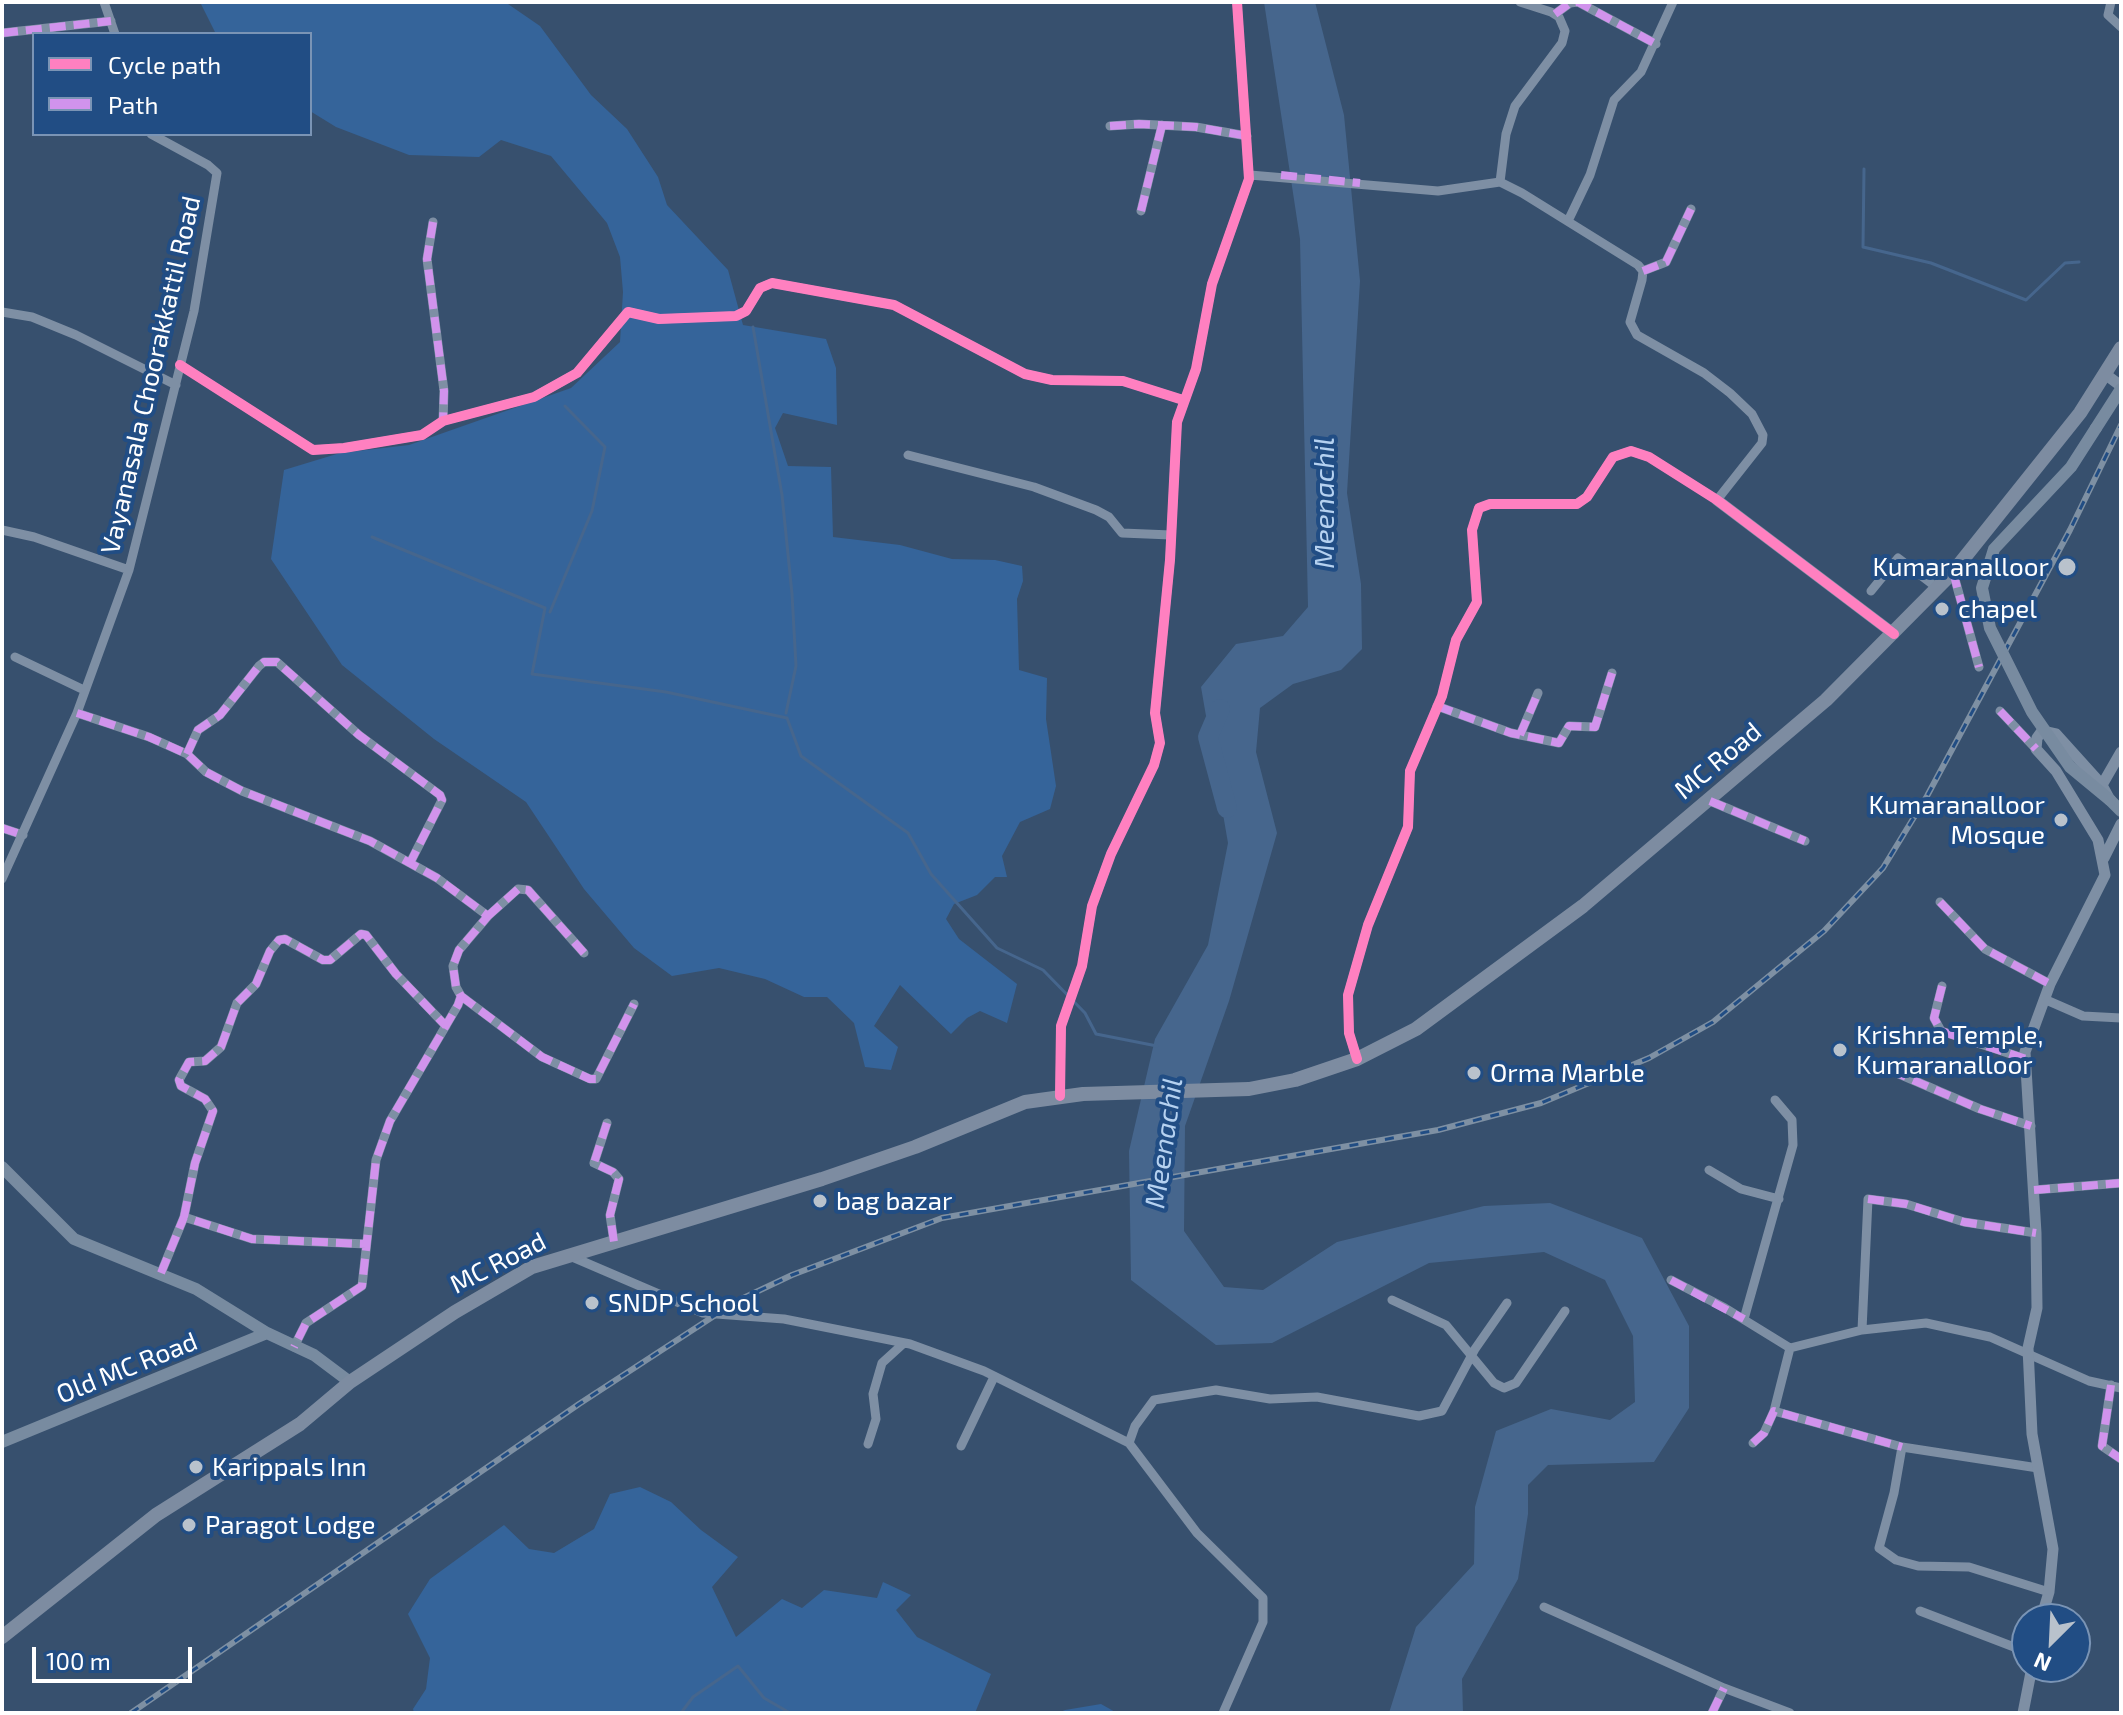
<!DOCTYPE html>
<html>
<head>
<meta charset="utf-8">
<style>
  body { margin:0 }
  #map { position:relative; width:2123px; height:1715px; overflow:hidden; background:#37506e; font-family:"Exo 2",sans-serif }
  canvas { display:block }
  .frame { position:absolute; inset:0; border:4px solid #fff; pointer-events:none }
  .legend { position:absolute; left:32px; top:32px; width:280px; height:104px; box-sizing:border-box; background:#214d84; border:2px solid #7a94b5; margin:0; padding:10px 14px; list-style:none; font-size:24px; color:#fff }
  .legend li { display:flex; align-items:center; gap:16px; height:40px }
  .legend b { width:40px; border:2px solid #7a94b5 }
  .north { position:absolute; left:2011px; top:1603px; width:80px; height:80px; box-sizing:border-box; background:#214d84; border:2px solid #7a94b5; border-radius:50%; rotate:204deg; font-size:22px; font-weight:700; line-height:32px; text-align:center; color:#fff }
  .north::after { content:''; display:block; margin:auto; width:28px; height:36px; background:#b9c2cc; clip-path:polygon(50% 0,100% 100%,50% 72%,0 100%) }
  .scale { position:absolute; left:32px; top:1647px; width:160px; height:36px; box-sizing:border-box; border:4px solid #fff; border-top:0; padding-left:10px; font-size:24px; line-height:28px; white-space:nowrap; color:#fff; -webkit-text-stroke:6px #214d84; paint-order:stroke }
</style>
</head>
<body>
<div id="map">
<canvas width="2123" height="1715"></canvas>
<div class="frame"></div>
<ul class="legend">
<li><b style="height:10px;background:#ff80c0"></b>Cycle path</li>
<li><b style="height:10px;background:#d193ec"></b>Path</li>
</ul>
<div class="north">N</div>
<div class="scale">100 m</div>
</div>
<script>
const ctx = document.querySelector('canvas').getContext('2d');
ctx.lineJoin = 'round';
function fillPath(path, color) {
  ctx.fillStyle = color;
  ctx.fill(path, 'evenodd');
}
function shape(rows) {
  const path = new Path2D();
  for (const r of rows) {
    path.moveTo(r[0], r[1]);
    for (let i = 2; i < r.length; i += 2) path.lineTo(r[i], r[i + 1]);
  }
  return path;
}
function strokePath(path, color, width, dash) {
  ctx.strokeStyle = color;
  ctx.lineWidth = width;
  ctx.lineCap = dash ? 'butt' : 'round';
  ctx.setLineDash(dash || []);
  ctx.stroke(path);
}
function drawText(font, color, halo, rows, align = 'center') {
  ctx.font = font + ' "Exo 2",sans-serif';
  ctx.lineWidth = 8;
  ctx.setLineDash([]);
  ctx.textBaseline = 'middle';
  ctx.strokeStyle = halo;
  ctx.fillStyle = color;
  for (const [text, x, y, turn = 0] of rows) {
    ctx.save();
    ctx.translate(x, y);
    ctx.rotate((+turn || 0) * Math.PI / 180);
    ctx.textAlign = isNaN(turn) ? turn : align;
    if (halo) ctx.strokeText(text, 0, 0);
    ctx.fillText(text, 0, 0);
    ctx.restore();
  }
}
fillPath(shape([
  [200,2,508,4,540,26,591,95,627,129,658,177,667,205,728,270,743,325,826,339,836,368,837,425,783,413,775,428,788,466,831,467,833,537,900,545,952,559,995,560,1022,566,1023,581,1017,599,1019,670,1047,678,1046,719,1056,786,1050,809,1020,822,1002,856,1007,877,995,877,977,895,954,904,946,919,959,939,1017,984,1007,1023,980,1011,967,1018,951,1034,900,985,874,1026,898,1047,891,1070,865,1067,854,1023,827,997,804,997,765,979,719,968,672,976,634,948,584,889,526,802,434,739,342,665,271,559,284,470,340,453,409,445,571,388,620,342,623,292,620,257,607,223,551,156,501,140,479,157,409,155,336,127,310,111,310,34,216,34],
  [640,1487,671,1502,701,1530,738,1557,712,1587,736,1637,782,1599,802,1608,824,1590,877,1598,883,1582,911,1595,896,1610,917,1637,991,1674,975,1713,414,1713,413,1709,426,1689,430,1658,408,1614,430,1579,504,1525,529,1549,554,1553,594,1529,610,1494],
  [1101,1704,1117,1713,1058,1713,1065,1710]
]), '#35649a');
fillPath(shape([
  [1264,2,1315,2,1344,115,1360,281,1347,493,1361,584,1362,649,1341,670,1293,684,1260,708,1256,752,1277,833,1229,1001,1185,1126,1184,1231,1224,1287,1263,1290,1337,1242,1484,1206,1550,1203,1642,1238,1689,1326,1689,1408,1654,1462,1548,1465,1528,1485,1528,1514,1518,1579,1462,1679,1463,1713,1389,1713,1416,1627,1474,1564,1475,1507,1496,1431,1551,1409,1610,1420,1635,1402,1633,1336,1605,1280,1544,1252,1429,1263,1272,1343,1216,1345,1131,1280,1129,1151,1155,1039,1208,945,1228,843,1201,687,1236,644,1283,636,1308,607,1300,239]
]), '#46668d');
strokePath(shape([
  [1864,169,1863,247,1931,263,2026,300,2065,263,2079,262],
  [753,327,782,495,792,594,796,666,786,713],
  [372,537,545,608,532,674,666,692,787,718,801,756,908,833,931,874,997,948,1043,970,1085,1013,1096,1034,1157,1046],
  [550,612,592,511,605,447,565,406],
  [681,1713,693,1697,738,1666,764,1698,790,1713]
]), '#46668d', 3);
strokePath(shape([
  [1220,709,1208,737,1227,808]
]), '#46668d', 20);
strokePath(shape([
  [104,2,115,34],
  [2111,2,2108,15,2121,27],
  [1555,14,1570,3,1578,2,1656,44],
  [2,33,111,21],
  [1110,126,1139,124,1196,127,1247,136],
  [1250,175,1438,191,1500,182,1522,193,1638,265,1643,271,1642,280,1630,322,1637,335,1704,373,1730,393,1752,414,1763,435,1762,443,1717,500,1649,457,1631,451,1613,457,1587,497,1577,504,1490,504,1479,508,1472,530,1477,602,1456,640,1442,696,1410,771,1408,827,1368,925,1348,995,1349,1033,1357,1059],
  [1500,182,1506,134,1515,106,1562,43,1565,31,1559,17,1551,12,1520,2],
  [1141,211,1162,125],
  [1568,221,1590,175,1614,100,1641,72,1673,2],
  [433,222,427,259,444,391,443,421],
  [1643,271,1666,262,1691,209],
  [2,312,32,317,76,335,176,385],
  [180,365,313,450,344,448,422,435,443,421,534,397,577,373,628,312,659,319,736,316,746,311,760,288,772,283,894,305,1025,374,1052,380,1123,381,1183,400],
  [908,455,1034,487,1096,510,1109,517,1122,533,1171,535],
  [2,530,34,537,129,570],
  [1953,572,1979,667],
  [1871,591,1898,558,1936,587],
  [15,657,84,690],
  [1437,706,1511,733,1559,743,1569,726,1595,727,1612,673],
  [2000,711,2036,749],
  [77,713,149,737,187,754,206,772,242,791,370,841,437,878,488,916,459,950,453,966,456,987,461,996,458,1005,390,1121,376,1160,362,1286,306,1323,294,1347],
  [1520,735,1538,693],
  [187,754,198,730,220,715,259,666,264,662,277,662,359,735,440,795,442,800,410,863],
  [1710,801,1805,841],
  [2,828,23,835],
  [2,879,77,713,129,570,194,311,217,173,208,165,151,134],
  [1940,902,1985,949,2050,984],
  [488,916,518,889,528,890,584,953],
  [1942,986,1934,1018,1941,1031,2026,1059],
  [461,996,542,1057,590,1079,596,1079,634,1004],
  [2044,999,2083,1016,2121,1018],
  [1869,1061,1980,1109,2031,1126],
  [1060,1096,1061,1026,1082,966,1092,906,1111,854,1154,765,1160,743,1155,713,1170,560,1177,422,1196,369,1212,284,1249,179,1237,2],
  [607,1123,594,1163,613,1172,619,1179,610,1215,614,1242],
  [1709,1170,1741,1189,1779,1199],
  [2034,1190,2121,1183],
  [184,1217,195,1163,213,1111,205,1099,181,1086,179,1080,189,1062,205,1061,221,1047,237,1003,256,984,270,951,279,940,285,939,323,960,330,960,361,934,366,935,396,974,446,1026],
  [570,1256,703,1313,784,1319,910,1344,984,1371,1129,1443,1197,1533,1263,1598,1263,1622,1223,1713],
  [161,1273,184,1217,252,1239,366,1244],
  [1671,1280,1725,1308,1790,1348,1774,1411],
  [1392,1300,1446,1325,1494,1383,1504,1388,1516,1383,1565,1311],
  [1744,1319,1793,1145,1792,1120,1775,1100],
  [1862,1330,1868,1199,1906,1204,1964,1222,2036,1233],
  [1790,1348,1862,1330,1926,1323,1990,1337,2089,1381,2121,1388],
  [2111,1385,2102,1446,2121,1459],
  [1129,1443,1135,1426,1154,1400,1216,1390,1270,1399,1317,1397,1419,1416,1442,1411,1475,1349,1507,1303],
  [1753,1443,1764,1433,1774,1411,1902,1447],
  [868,1444,876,1419,873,1394,882,1363,904,1343],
  [961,1446,994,1377],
  [2038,1468,1902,1447,1894,1493,1879,1548,1896,1560,1918,1566,1969,1567,2049,1592],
  [1544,1607,1724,1688,1790,1713],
  [1920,1611,2027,1652],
  [1712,1713,1724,1688]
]), '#7e8fa4', 9);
strokePath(shape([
  [2105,374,2121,386],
  [1717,500,1894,634],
  [2102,785,2121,752],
  [2104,858,2121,824],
  [2041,1619,2049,1592,2053,1549,2032,1434,2028,1348,2037,1308,2036,1233,2025,1052,2050,984,2105,875,2098,840,2056,771,2036,749,2037,738,2042,731,2056,734,2102,785,2109,798],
  [2023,1713,2032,1667]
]), '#7e8fa4', 11);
strokePath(shape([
  [2096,428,2121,389],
  [2110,800,2121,811],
  [2,1167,74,1239,196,1289,267,1333,314,1355,350,1382],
  [2,1442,267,1333]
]), '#788ba0', 12);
strokePath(shape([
  [2,1637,156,1515,300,1424,350,1382,455,1312,532,1267,822,1179,915,1147,1025,1102,1083,1094,1249,1089,1295,1080,1357,1059,1416,1029,1583,906,1826,700,1953,572,2080,413,2121,348]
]), '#7d8ca1', 14);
const rail = shape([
  [131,1713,579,1404,737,1301,792,1275,942,1218,1438,1130,1541,1103,1649,1058,1713,1022,1824,931,1883,868,1927,796,2070,530,2121,425]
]);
strokePath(rail, '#7e90a3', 6);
strokePath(rail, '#214d84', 3, [9]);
strokePath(shape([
  [2096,428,2071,467,1994,549,1982,588,1990,628,2032,712,2070,767,2110,800]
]), '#788ba0', 12);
strokePath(shape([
  [1555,14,1570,3,1578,2,1656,44],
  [2,33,111,21],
  [1110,126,1139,124,1196,127,1247,136],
  [1281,175,1360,183],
  [1141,211,1162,125],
  [433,222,427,259,444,391,443,421],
  [1643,271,1666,262,1691,209],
  [1953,572,1979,667],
  [1437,706,1511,733,1559,743,1569,726,1595,727,1612,673],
  [2000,711,2036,749],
  [77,713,149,737,187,754,206,772,242,791,370,841,437,878,488,916,459,950,453,966,456,987,461,996,458,1005,390,1121,376,1160,362,1286,306,1323,294,1347],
  [1520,735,1538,693],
  [187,754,198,730,220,715,259,666,264,662,277,662,359,735,440,795,442,800,410,863],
  [1710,801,1805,841],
  [2,828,23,835],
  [1940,902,1985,949,2050,984],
  [488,916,518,889,528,890,584,953],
  [1942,986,1934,1018,1941,1031,2026,1059],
  [461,996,542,1057,590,1079,596,1079,634,1004],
  [1869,1061,1980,1109,2031,1126],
  [607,1123,594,1163,613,1172,619,1179,610,1215,614,1242],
  [2034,1190,2121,1183],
  [1868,1199,1906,1204,1964,1222,2036,1233],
  [184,1217,195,1163,213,1111,205,1099,181,1086,179,1080,189,1062,205,1061,221,1047,237,1003,256,984,270,951,279,940,285,939,323,960,330,960,361,934,366,935,396,974,446,1026],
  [161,1273,184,1217,252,1239,366,1244],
  [1671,1280,1744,1319],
  [2111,1385,2102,1446,2121,1459],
  [1753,1443,1764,1433,1774,1411,1902,1447],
  [1712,1713,1724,1688]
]), '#d193ec', 8, [16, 8]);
strokePath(shape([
  [180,365,313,450,344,448,422,435,443,421,534,397,577,373,628,312,659,319,736,316,746,311,760,288,772,283,894,305,1025,374,1052,380,1123,381,1183,400],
  [1357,1059,1349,1033,1348,995,1368,925,1408,827,1410,771,1442,696,1456,640,1477,602,1472,530,1479,508,1490,504,1577,504,1587,497,1613,457,1631,451,1649,457,1717,500,1894,634],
  [1060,1096,1061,1026,1082,966,1092,906,1111,854,1154,765,1160,743,1155,713,1170,560,1177,422,1196,369,1212,284,1249,179,1237,2]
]), '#ff80c0', 10);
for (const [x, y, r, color] of [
  [2067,567,10,"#b9c2cc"],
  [1942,609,8,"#b9c2cc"],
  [2061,820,8,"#b9c2cc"],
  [1840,1050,8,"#b9c2cc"],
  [1474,1073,8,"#b9c2cc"],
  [820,1201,8,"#b9c2cc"],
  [592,1303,8,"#b9c2cc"],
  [196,1467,8,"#b9c2cc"],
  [189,1525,8,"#b9c2cc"]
]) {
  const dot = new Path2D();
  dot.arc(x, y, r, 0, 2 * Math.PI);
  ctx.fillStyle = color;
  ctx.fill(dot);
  strokePath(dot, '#214d84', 3);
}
drawText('26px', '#fff', '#214d84', [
  ["Vayanasala Choorakkattil Road",151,375,-77],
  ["MC Road",1718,761,-40],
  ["MC Road",498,1263,-27],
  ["Old MC Road",127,1368,-22]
]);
drawText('26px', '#fff', '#214d84', [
  ["Kumaranalloor",2049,567,"right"],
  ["chapel",1958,609],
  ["Kumaranalloor",2045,805,"right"],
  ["Mosque",2045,835,"right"],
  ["Krishna Temple,",1856,1035],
  ["Kumaranalloor",1856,1065],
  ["Orma Marble",1490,1073],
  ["bag bazar",836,1201],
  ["SNDP School",608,1303],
  ["Karippals Inn",212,1467],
  ["Paragot Lodge",205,1525]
], 'left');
drawText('italic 28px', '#b5d1f0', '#214d84', [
  ["Meenachil",1325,503,-90],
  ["Meenachil",1164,1143,-82]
]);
</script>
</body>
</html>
